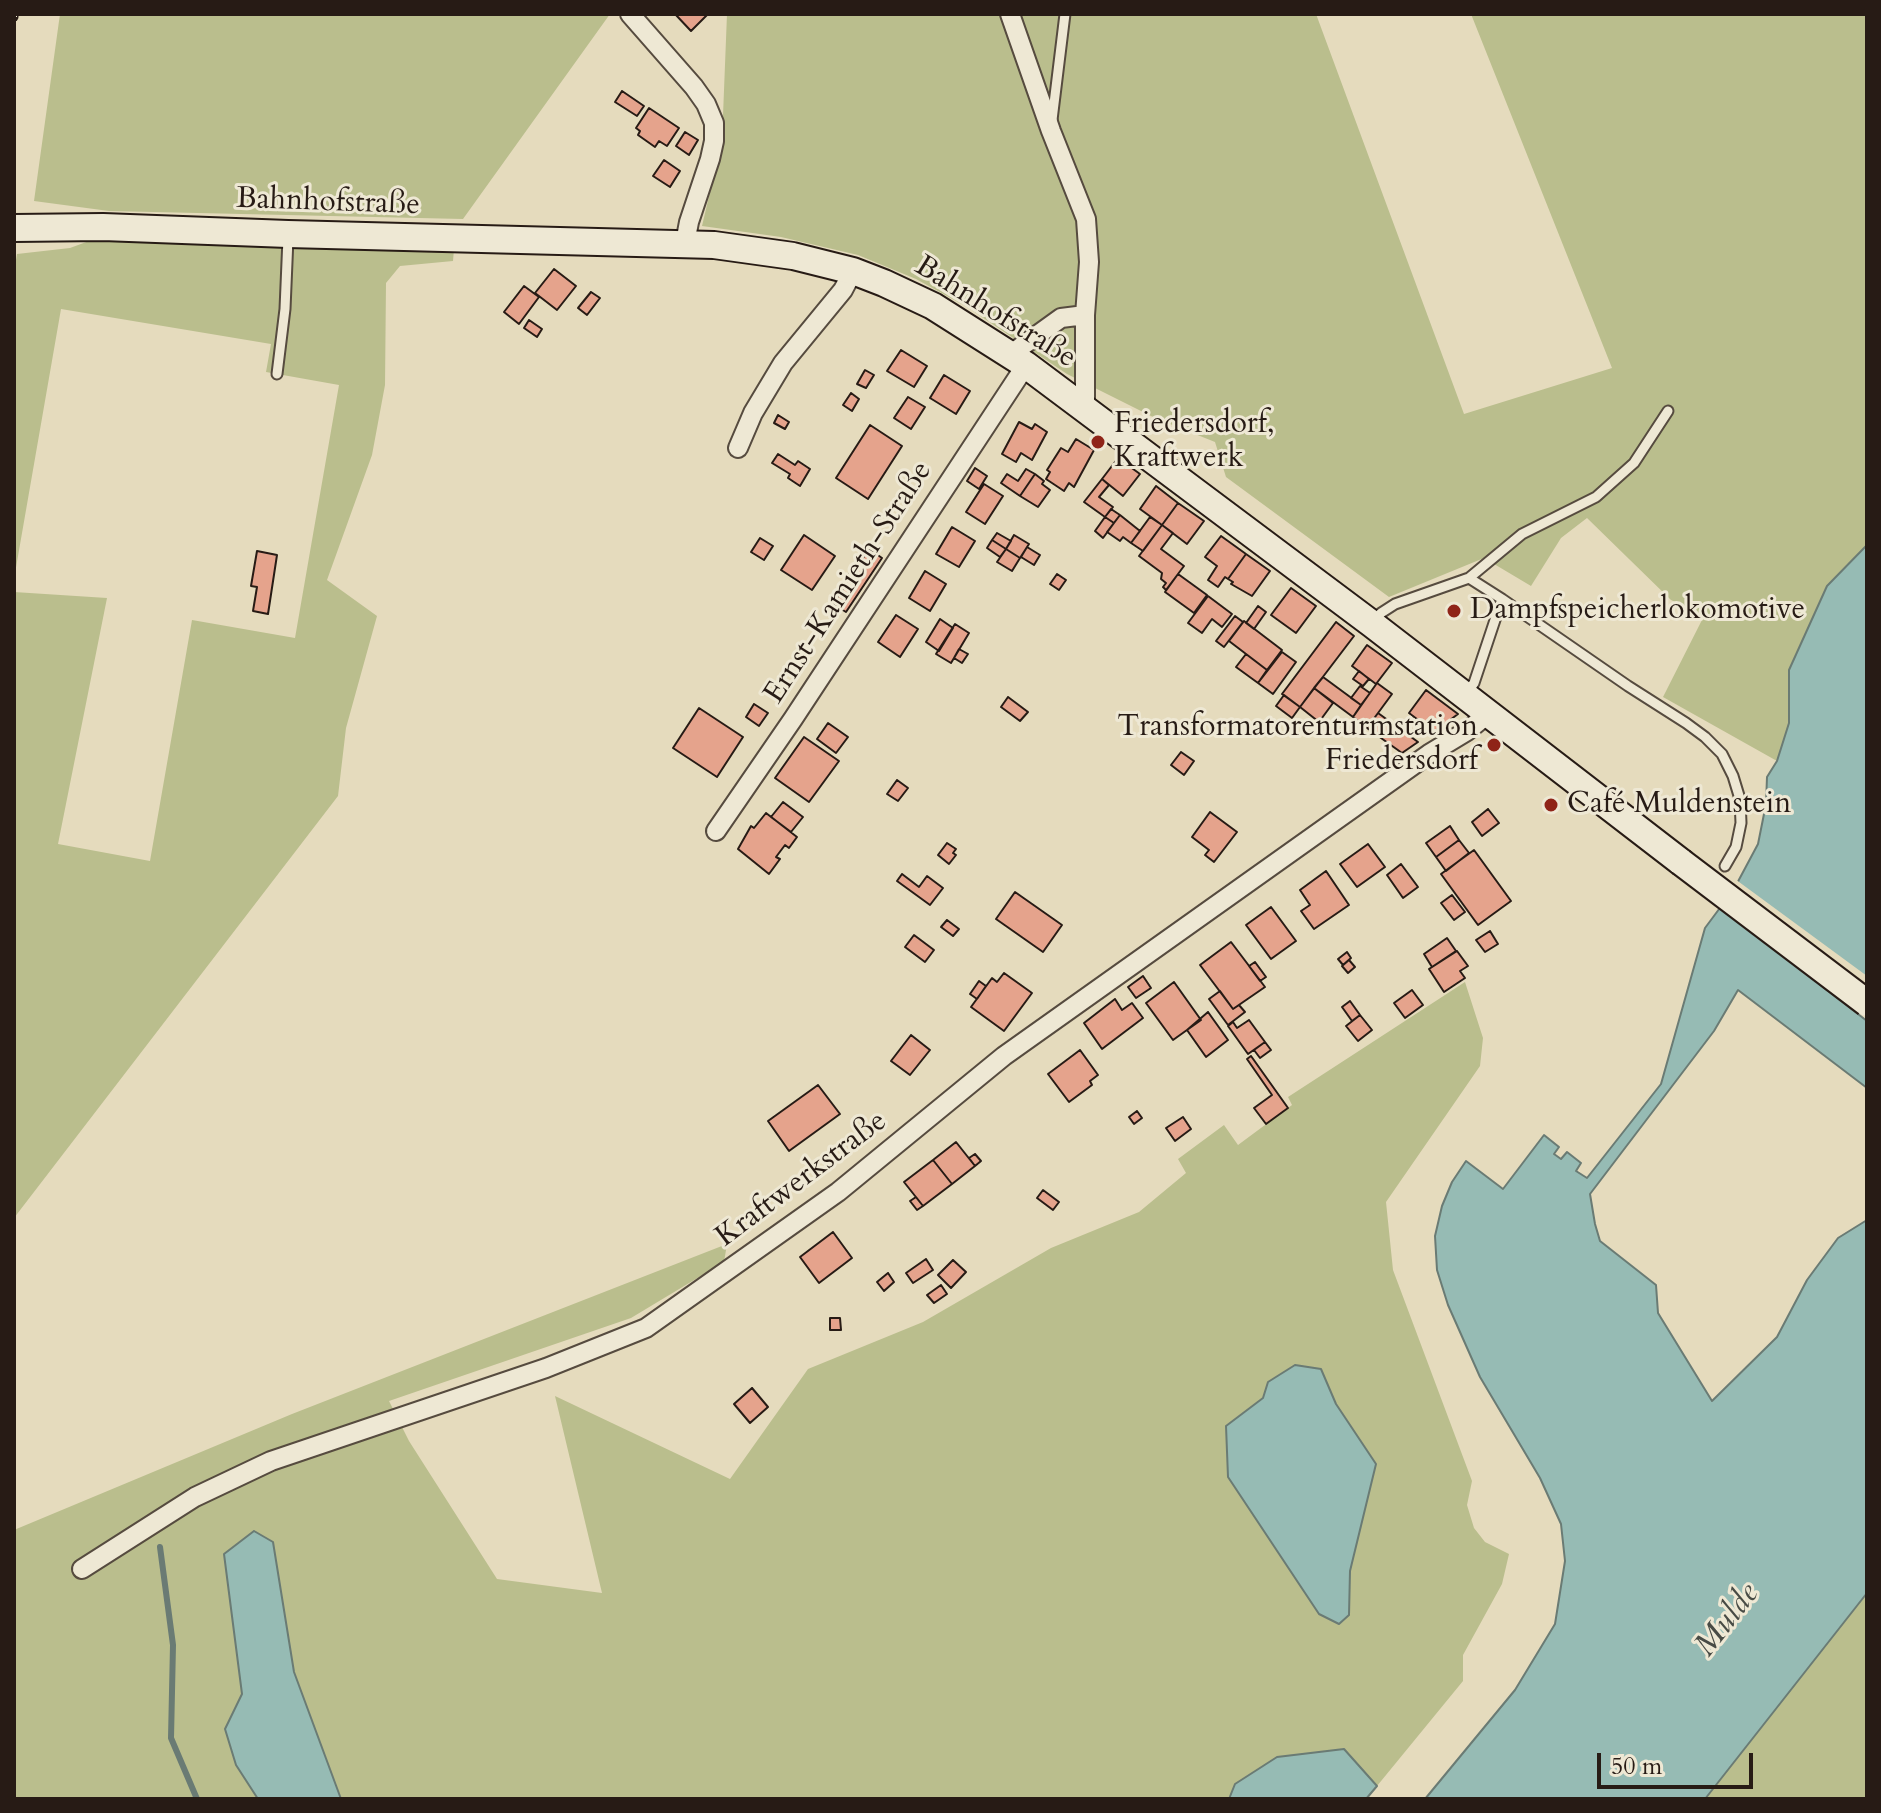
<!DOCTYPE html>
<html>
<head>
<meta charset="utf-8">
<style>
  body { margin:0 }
  #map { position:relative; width:1881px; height:1813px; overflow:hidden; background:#e5dbbd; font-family:Cardo,serif }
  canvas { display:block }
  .frame { position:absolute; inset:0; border:16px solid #271b15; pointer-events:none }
  .scale { position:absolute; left:1597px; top:1753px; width:156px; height:36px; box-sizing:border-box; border:4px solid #271b15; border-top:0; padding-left:10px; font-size:24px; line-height:28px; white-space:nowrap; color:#271b15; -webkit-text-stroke:6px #eee8d4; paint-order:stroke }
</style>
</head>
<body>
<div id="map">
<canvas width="1881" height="1813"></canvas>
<div class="frame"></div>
<div class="scale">50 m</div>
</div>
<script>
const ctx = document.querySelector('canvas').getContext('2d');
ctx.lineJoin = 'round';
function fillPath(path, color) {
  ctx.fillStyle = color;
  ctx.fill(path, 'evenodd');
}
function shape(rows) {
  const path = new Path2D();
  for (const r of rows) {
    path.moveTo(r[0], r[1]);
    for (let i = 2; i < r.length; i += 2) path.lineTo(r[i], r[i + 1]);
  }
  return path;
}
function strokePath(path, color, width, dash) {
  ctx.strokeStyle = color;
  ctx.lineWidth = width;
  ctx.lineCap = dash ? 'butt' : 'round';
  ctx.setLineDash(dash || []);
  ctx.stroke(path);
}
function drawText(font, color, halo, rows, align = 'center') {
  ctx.font = font + ' Cardo,serif';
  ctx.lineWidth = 6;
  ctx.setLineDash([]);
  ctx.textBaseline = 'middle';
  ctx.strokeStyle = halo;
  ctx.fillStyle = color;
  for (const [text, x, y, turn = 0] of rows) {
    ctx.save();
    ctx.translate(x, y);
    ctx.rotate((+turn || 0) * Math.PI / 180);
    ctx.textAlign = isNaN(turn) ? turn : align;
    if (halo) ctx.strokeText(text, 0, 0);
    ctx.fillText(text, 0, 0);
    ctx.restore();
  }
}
fillPath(shape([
  [60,14,610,14,463,219,109,211,34,201],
  [727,14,1316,14,1464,414,1612,368,1471,14,1867,14,1867,545,1827,586,1789,670,1789,723,1777,761,1663,697,1704,616,1671,600,1587,518,1561,538,1531,586,1484,558,1389,597,1226,477,1215,442,1155,418,1067,374,967,307,916,279,858,255,781,237,702,226,722,141],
  [89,241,454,249,453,261,400,266,386,283,385,385,372,455,327,580,377,616,346,728,338,796,14,1218,14,592,107,598,58,844,150,861,192,620,295,638,339,385,266,372,271,344,61,309,14,579,14,271,17,254,70,248],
  [1465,982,1483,1038,1480,1066,1386,1202,1393,1270,1472,1481,1467,1505,1474,1528,1485,1542,1509,1554,1502,1584,1463,1655,1463,1681,1377,1786,1344,1749,1236,1784,1229,1799,341,1799,294,1672,273,1542,224,1554,242,1694,225,1729,237,1765,258,1799,14,1799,14,1530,292,1414,727,1244,724,1262,631,1318,389,1401,409,1441,497,1579,602,1593,555,1396,730,1479,808,1369,923,1322,1051,1248,1139,1212,1186,1173,1178,1159,1224,1125,1238,1145,1292,1105,1288,1097],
  [1321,1369,1336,1404,1376,1464,1350,1571,1349,1614,1226,1426,1263,1398],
  [1867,1593,1867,1799,1705,1799]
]), '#babe8d');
const water = shape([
  [1867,545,1867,985,1780,921,1765,942,1867,1021,1867,1088,1738,990,1714,1031,1590,1194,1595,1224,1600,1241,1656,1285,1658,1313,1712,1401,1777,1337,1807,1280,1838,1238,1867,1220,1867,1593,1705,1799,1425,1799,1515,1690,1555,1624,1565,1561,1561,1524,1540,1478,1480,1377,1448,1305,1437,1270,1435,1236,1442,1206,1452,1182,1466,1161,1503,1189,1544,1135,1559,1147,1554,1154,1561,1159,1567,1152,1581,1163,1576,1171,1587,1178,1661,1084,1705,928,1734,889,1758,844,1766,804,1767,777,1777,761,1789,723,1789,670,1827,586,1867,545],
  [1295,1365,1321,1369,1336,1404,1376,1464,1350,1571,1349,1615,1339,1624,1319,1614,1228,1477,1226,1426,1263,1398,1268,1382,1295,1365],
  [254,1531,273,1542,294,1672,341,1799,258,1799,236,1765,225,1729,242,1694,224,1554,254,1531],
  [1344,1749,1377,1786,1366,1799,1229,1799,1235,1784,1277,1757,1344,1749]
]);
fillPath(water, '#96bbb4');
strokePath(water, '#6a7b74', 2);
fillPath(shape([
  [1735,879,1867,976,1867,989,1770,942,1867,1018,1720,906,1716,906]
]), '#e5dbbd');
strokePath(shape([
  [160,1547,173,1645,171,1738,197,1799]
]), '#6a7b74', 6);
const building = shape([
  [675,14,708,14,691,31,675,14],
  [622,91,644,106,637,116,615,102,622,91],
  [649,108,679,128,667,146,659,141,655,147,638,135,640,131,636,128,649,108],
  [685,132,698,140,689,155,676,146,685,132],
  [664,160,680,171,670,187,653,176,664,160],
  [554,269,576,286,557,310,535,293,554,269],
  [524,286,539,297,519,324,504,312,524,286],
  [591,292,600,298,587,315,578,308,591,292],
  [529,320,542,329,537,337,524,328,529,320],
  [901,350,927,366,914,387,887,371,901,350],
  [865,370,874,375,866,388,857,384,865,370],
  [944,375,970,391,956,414,930,398,944,375],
  [851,393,859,399,852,411,843,405,851,393],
  [908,397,925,407,911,429,894,418,908,397],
  [778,415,789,422,785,429,774,423,778,415],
  [1019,422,1032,429,1035,424,1047,432,1032,460,1021,453,1016,462,1002,454,1019,422],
  [870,425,902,446,868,499,836,478,870,425],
  [1076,439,1094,450,1074,487,1069,483,1064,491,1046,479,1050,472,1047,470,1061,448,1068,452,1076,439],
  [778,454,795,465,798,461,810,469,800,486,788,478,790,474,772,463,778,454],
  [1118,458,1140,474,1123,496,1102,479,1118,458],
  [975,468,987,476,979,489,967,481,975,468],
  [1026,469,1035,474,1020,496,1001,483,1007,474,1018,481,1026,469],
  [1035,474,1044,481,1042,484,1050,490,1038,507,1020,496,1035,474],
  [1102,479,1109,485,1099,497,1113,507,1105,517,1084,502,1102,479],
  [984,484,1003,496,985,524,966,512,984,484],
  [1156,486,1178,503,1162,525,1140,509,1156,486],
  [1178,503,1204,521,1187,544,1162,525,1178,503],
  [1111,509,1120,515,1114,523,1105,517,1111,509],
  [1120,515,1140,531,1131,543,1123,537,1120,541,1107,532,1120,515],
  [1105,517,1114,523,1103,538,1095,531,1105,517],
  [1150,517,1162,525,1143,551,1131,543,1150,517],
  [1162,525,1173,533,1161,549,1184,566,1166,590,1163,587,1166,583,1161,579,1162,573,1139,556,1162,525],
  [952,527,975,541,959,567,936,554,952,527],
  [997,533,1011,541,1006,549,992,540,997,533],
  [804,535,835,556,812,590,781,570,804,535],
  [1014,535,1029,544,1020,558,1006,549,1014,535],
  [1221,536,1246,554,1228,579,1225,577,1218,587,1208,580,1217,566,1205,557,1221,536],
  [760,538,773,546,764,560,751,552,760,538],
  [992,540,1006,549,1000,557,987,548,992,540],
  [1027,547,1040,555,1034,565,1021,557,1027,547],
  [869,549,882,558,846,612,833,604,850,579,847,577,861,556,863,558,869,549],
  [1006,549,1020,558,1012,571,997,562,1006,549],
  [257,551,277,555,268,614,253,611,257,587,251,586,257,551],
  [1246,554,1270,571,1252,596,1231,584,1233,582,1228,579,1246,554],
  [925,571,946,584,930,611,909,598,925,571],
  [1057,574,1066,580,1059,590,1050,584,1057,574],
  [1178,574,1207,595,1194,613,1165,592,1178,574],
  [1291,588,1316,606,1296,633,1271,615,1291,588],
  [1208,596,1232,614,1222,627,1212,619,1202,633,1188,623,1208,596],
  [1258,606,1266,612,1254,629,1246,623,1258,606],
  [896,615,918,629,900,657,878,642,896,615],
  [1235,616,1243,622,1224,647,1216,641,1235,616],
  [940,619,953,628,939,651,926,642,940,619],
  [1244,621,1282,650,1267,670,1229,641,1244,621],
  [1336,622,1354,636,1300,707,1282,694,1336,622],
  [955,624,969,633,951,663,936,654,955,624],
  [1367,645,1392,663,1376,684,1352,666,1367,645],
  [959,649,968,654,962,663,954,658,959,649],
  [1282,652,1296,662,1273,694,1258,683,1282,652],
  [1246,654,1267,670,1258,683,1236,667,1246,654],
  [1359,671,1369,679,1363,686,1353,679,1359,671],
  [1323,677,1361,705,1353,717,1314,688,1323,677],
  [1377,683,1392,694,1367,728,1353,717,1377,683],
  [1360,686,1370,693,1361,705,1351,698,1360,686],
  [1314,688,1333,703,1319,722,1300,707,1314,688],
  [1426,690,1458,714,1434,732,1409,713,1426,690],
  [1284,695,1300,707,1292,718,1276,706,1284,695],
  [1008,697,1028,712,1020,721,1001,707,1008,697],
  [754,704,768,713,759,726,746,717,754,704],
  [699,708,743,737,717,777,673,748,699,708],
  [1378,713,1418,742,1402,753,1367,728,1378,713],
  [828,723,848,737,836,753,817,739,828,723],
  [804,737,839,761,809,802,775,778,804,737],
  [1494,738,1500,745,1494,752,1487,745,1494,738],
  [1181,752,1194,761,1184,775,1171,765,1181,752],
  [897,780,908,788,898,801,887,794,897,780],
  [783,802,803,817,791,832,771,817,783,802],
  [1488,809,1499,823,1482,836,1472,822,1488,809],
  [1210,812,1237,832,1214,862,1205,855,1209,850,1192,837,1210,812],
  [766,813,797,837,789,848,785,845,776,857,780,859,769,874,738,849,751,826,754,828,766,813],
  [1450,826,1459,840,1436,857,1426,843,1450,826],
  [1459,840,1469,853,1446,871,1436,857,1459,840],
  [947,843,956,849,953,853,956,855,949,864,938,855,947,843],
  [1368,844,1385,867,1357,887,1340,864,1368,844],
  [1474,850,1511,901,1478,925,1441,874,1474,850],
  [1401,864,1418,887,1403,898,1387,875,1401,864],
  [1326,871,1349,905,1314,929,1301,911,1310,905,1300,890,1326,871],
  [902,874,919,887,927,876,943,888,930,905,897,881,902,874],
  [1015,892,1062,925,1043,952,996,919,1015,892],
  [1452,895,1465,912,1454,920,1441,903,1452,895],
  [1271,907,1296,941,1271,959,1246,925,1271,907],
  [947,920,959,929,953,936,941,927,947,920],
  [1490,931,1498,944,1485,952,1476,940,1490,931],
  [914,935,934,950,925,962,905,947,914,935],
  [1447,938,1456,951,1432,967,1424,954,1447,938],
  [1231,942,1265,987,1233,1009,1200,965,1231,942],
  [1457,951,1468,966,1460,971,1465,978,1444,992,1429,969,1457,951],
  [1347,952,1351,958,1343,965,1338,959,1347,952],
  [1349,960,1355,967,1348,973,1342,966,1349,960],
  [1255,962,1266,977,1260,981,1249,966,1255,962],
  [1004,973,1032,993,1004,1031,971,1007,992,978,997,982,1004,973],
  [1143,976,1151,988,1136,998,1128,987,1143,976],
  [979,981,986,986,977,999,970,994,979,981],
  [1174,982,1201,1020,1173,1040,1146,1003,1174,982],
  [1412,990,1423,1005,1405,1018,1394,1003,1412,990],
  [1220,991,1233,1009,1239,1005,1245,1012,1228,1025,1209,999,1220,991],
  [1115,999,1122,1010,1132,1003,1143,1018,1102,1049,1084,1023,1115,999],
  [1350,1001,1360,1015,1352,1021,1342,1007,1350,1001],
  [1208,1012,1228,1040,1206,1057,1187,1030,1208,1012],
  [1360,1015,1372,1030,1358,1041,1346,1026,1360,1015],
  [1249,1020,1265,1042,1248,1054,1228,1026,1233,1022,1237,1028,1249,1020],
  [911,1035,930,1050,910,1075,891,1061,911,1035],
  [1265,1042,1271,1050,1260,1058,1254,1050,1265,1042],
  [1080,1050,1098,1075,1090,1081,1092,1085,1069,1102,1048,1074,1080,1050],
  [1251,1056,1288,1108,1266,1124,1254,1108,1272,1095,1247,1059,1251,1056],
  [818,1085,840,1114,789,1151,768,1121,818,1085],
  [1137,1111,1142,1118,1134,1124,1129,1117,1137,1111],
  [1183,1117,1191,1129,1175,1141,1166,1128,1183,1117],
  [956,1142,975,1166,952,1184,933,1160,956,1142],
  [975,1154,981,1161,975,1166,969,1158,975,1154],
  [933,1160,952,1184,923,1206,904,1182,933,1160],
  [1043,1190,1059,1202,1053,1210,1037,1198,1043,1190],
  [916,1197,923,1206,917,1210,910,1201,916,1197],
  [833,1232,852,1258,819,1283,800,1257,833,1232],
  [926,1259,933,1270,913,1283,906,1273,926,1259],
  [953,1260,966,1272,951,1288,938,1275,953,1260],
  [888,1273,894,1282,884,1291,877,1282,888,1273],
  [941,1285,947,1294,934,1303,927,1295,941,1285],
  [830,1318,840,1318,841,1330,830,1330,830,1318],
  [752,1388,768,1407,750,1423,734,1404,752,1388]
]);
fillPath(building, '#e5a38c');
strokePath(building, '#271b15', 2);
const lane = shape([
  [1052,120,1065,14],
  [277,374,285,309,288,238],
  [1502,599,1628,686,1686,723,1705,737,1722,754,1733,776,1740,799,1741,823,1736,847,1725,866],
  [1374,621,1381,613,1395,604,1469,578,1522,534,1596,497,1634,463,1668,411],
  [1466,694,1474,683,1502,599,1469,578]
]);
const street = shape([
  [630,14,694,87,706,104,714,123,714,141,710,159,689,222,685,243],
  [1010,14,1051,131,1086,219,1089,262,1085,315,1085,408],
  [1011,354,1061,318,1085,315],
  [738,448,753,413,783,363,843,290,853,271],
  [716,831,793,719,1026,365],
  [82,1569,195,1497,271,1461,546,1368,646,1328,838,1192,1004,1056,1429,754,1467,731,1489,713]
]);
const secondary = shape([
  [14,228,103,227,288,234,714,245,793,256,853,271,884,283,933,306,1026,365,1372,624,1681,862]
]);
strokePath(lane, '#564b3f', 13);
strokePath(street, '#564b3f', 22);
strokePath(secondary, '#271b15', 30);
strokePath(lane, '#eee8d4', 9);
strokePath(street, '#eee8d4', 18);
strokePath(secondary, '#eee8d4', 26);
const rail = shape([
  [14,17,14,14]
]);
strokePath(rail, '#271b15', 9);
strokePath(rail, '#eee8d4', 6, [18]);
const secondaryBridge = shape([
  [1681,862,1867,1003]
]);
strokePath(secondaryBridge, '#271b15', 30, []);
strokePath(secondaryBridge, '#eee8d4', 26);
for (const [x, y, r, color] of [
  [1098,442,8,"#8f2418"],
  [1454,611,8,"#8f2418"],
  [1494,745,8,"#8f2418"],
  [1551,805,8,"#8f2418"]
]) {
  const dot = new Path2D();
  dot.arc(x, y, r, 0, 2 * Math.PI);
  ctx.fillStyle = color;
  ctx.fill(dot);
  strokePath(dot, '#eee8d4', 3);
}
drawText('30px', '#271b15', '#eee8d4', [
  ["Bahnhofstraße",328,203,2],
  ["Bahnhofstraße",995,313,32],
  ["Ernst-Kamieth-Straße",849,583,-57],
  ["Kraftwerkstraße",802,1180,-37]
]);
drawText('30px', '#271b15', '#eee8d4', [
  ["Friedersdorf,",1114,425],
  ["Kraftwerk",1114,459],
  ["Dampfspeicherlokomotive",1470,611],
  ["Transformatorenturmstation",1478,728,"right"],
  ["Friedersdorf",1478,762,"right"],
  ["Café Muldenstein",1567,805]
], 'left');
drawText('italic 32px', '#484b45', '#eee8d4', [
  ["Mulde",1728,1621,-52]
]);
</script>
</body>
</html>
